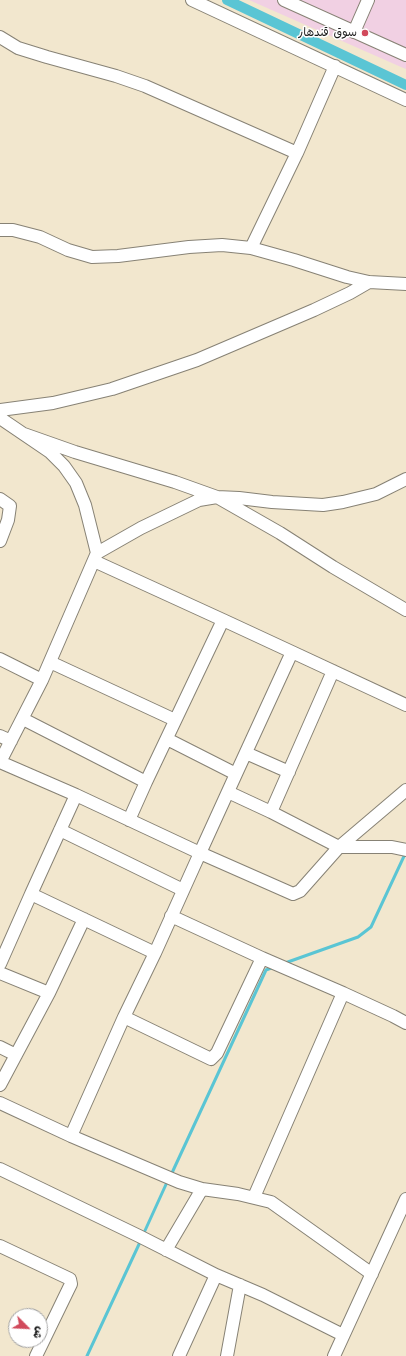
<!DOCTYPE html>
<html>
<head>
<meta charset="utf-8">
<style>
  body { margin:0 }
  #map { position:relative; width:406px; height:1356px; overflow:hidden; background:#f2e7ce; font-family:"Architects Daughter","Playpen Sans Arabic",sans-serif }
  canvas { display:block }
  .north { position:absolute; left:8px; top:1308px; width:40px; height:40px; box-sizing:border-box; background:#fff; border:1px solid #a4a4a4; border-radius:50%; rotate:114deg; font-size:11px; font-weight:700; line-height:16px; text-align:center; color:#1c1c1c }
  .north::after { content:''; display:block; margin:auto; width:14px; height:18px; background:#d1495b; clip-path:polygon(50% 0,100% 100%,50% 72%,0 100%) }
</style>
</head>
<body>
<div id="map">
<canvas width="406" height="1356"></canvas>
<div class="north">ش</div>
</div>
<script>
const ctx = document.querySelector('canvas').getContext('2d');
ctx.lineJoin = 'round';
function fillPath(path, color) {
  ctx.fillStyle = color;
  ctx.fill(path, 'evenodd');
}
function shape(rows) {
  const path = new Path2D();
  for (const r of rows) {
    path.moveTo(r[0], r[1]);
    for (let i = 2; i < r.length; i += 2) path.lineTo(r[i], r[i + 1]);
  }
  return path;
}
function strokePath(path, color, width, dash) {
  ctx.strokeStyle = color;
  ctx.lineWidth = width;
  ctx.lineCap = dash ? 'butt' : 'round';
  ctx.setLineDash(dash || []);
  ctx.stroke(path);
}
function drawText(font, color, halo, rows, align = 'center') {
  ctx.font = font + ' "Architects Daughter","Playpen Sans Arabic",sans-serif';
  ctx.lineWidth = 3;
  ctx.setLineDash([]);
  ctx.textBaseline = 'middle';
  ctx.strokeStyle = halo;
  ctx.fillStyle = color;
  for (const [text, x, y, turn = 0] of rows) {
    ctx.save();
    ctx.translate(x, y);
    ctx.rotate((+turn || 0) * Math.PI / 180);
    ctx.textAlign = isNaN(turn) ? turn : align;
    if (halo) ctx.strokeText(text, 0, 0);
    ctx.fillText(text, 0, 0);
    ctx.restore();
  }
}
fillPath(shape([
  [249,0,406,0,406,69,401,67]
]), '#f1d0e3');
strokePath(shape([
  [285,963,358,937,371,927,406,852],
  [171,1175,266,970,274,967],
  [143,1235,168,1180],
  [87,1356,141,1240]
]), '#5ac5d4', 3);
strokePath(shape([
  [227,0,406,85]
]), '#5ac5d4', 10);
const minor = shape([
  [192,0,406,100],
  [284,0,406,55],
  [354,32,368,0],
  [0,37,18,48,47,57,116,76,145,86,297,153,251,248],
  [297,153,335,66],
  [0,230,13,230,40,237,68,250,92,257,118,256,189,247,222,245,251,248,294,260,347,277,369,282,406,284],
  [0,410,53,403,112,389,197,360,314,310,350,293,369,282],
  [0,418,50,452,64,466,76,483,85,505,97,553],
  [24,434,75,452,175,482,217,497,280,533,333,567,406,610],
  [0,499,10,506,8,520,0,541],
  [94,561,223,620,146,782],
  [223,620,292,652,236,774],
  [292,652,406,705],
  [0,659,42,680],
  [50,662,175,720],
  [23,719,146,782,129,820],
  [0,736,11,741],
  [167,739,236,774,200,853,293,894,300,891,339,847,406,790],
  [246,753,289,772],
  [0,762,76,795,200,853,155,953,31,894,76,795],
  [0,762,42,680,97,553,141,528,199,500,217,497,239,498,272,502,323,505,343,502,376,494,406,479],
  [228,792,271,812,339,847,392,847,406,850],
  [271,812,333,671],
  [60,830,183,890],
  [171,916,262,958,343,993,393,1016,406,1023],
  [0,964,31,894],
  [0,973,49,993],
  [124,1017,211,1059,217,1053,262,958],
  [0,1047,16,1055],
  [0,1085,49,993,84,919],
  [0,1103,71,1136,124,1017,155,953],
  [71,1136,179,1182,202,1189,238,1194,271,1202,372,1274],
  [0,1169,139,1236,216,1275,179,1356],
  [254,1197,343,993],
  [0,1246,70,1279,71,1284,69,1288,36,1356],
  [166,1250,202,1189],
  [216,1275,263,1295,343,1335],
  [227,1356,240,1285],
  [334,1356,406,1199]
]);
strokePath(minor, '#878275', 14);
strokePath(minor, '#fff', 12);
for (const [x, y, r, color] of [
  [365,33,4,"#d1495b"]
]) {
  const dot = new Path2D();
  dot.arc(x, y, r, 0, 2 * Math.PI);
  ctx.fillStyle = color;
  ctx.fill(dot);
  strokePath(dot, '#fff', 1.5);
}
drawText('12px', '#1c1c1c', '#fff', [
  ["سوق قندهار",357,33]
], 'right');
</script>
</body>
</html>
